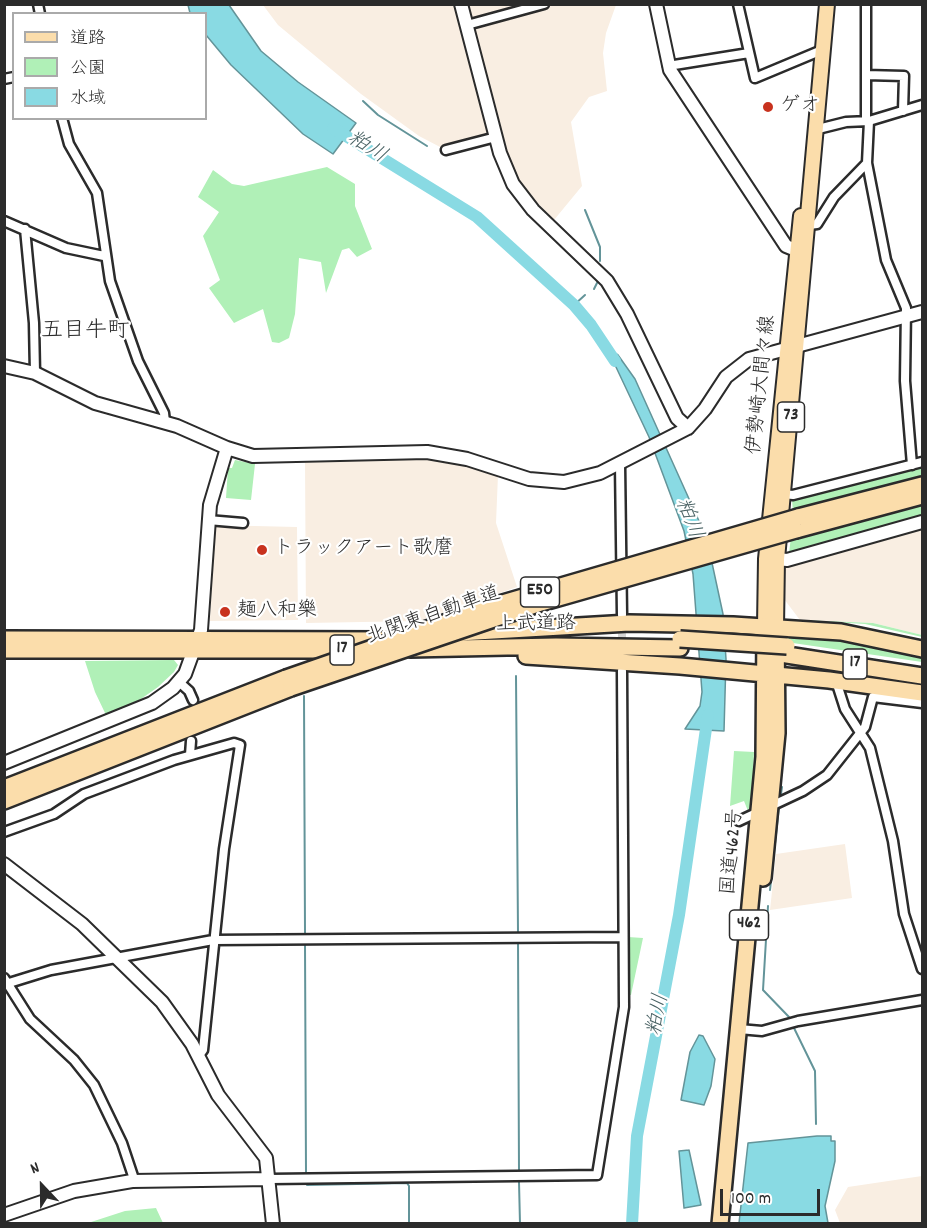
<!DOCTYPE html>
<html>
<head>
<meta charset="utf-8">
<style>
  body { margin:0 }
  #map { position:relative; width:927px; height:1228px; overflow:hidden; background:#fff; font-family:Dekko,"Klee One",sans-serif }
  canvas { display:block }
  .frame { position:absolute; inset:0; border:6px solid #2b2b2b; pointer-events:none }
  .legend { position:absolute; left:12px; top:12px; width:195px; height:108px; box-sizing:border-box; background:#fff; border:2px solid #aaa; margin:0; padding:8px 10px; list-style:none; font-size:18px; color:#2b2b2b }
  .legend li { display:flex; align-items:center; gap:12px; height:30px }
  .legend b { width:30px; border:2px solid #aaa }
  .north { position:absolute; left:12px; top:1156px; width:60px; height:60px; -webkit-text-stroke:4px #fff; paint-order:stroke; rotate:338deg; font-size:16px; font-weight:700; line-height:24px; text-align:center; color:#2b2b2b }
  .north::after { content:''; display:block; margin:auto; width:21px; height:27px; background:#2b2b2b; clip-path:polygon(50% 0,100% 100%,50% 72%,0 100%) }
  .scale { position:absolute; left:720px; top:1189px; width:100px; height:27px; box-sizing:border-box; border:3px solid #2b2b2b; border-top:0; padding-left:8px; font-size:18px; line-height:21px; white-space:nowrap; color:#2b2b2b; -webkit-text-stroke:4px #fff; paint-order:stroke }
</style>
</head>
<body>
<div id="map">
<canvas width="927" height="1228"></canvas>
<div class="frame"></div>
<ul class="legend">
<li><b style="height:8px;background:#fbddab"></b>道路</li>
<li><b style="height:16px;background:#b0f0b7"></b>公園</li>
<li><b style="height:16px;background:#89dae3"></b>水域</li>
</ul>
<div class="north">N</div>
<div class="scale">100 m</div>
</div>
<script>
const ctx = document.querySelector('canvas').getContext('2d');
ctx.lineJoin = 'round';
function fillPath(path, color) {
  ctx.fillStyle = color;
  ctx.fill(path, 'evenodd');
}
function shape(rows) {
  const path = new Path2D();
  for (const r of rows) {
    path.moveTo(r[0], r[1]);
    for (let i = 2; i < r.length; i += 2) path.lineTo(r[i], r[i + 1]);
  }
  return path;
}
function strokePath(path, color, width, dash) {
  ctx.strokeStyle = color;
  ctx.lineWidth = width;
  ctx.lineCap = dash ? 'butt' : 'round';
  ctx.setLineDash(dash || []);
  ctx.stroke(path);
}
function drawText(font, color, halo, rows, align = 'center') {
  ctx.font = font + ' Dekko,"Klee One",sans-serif';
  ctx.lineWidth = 4.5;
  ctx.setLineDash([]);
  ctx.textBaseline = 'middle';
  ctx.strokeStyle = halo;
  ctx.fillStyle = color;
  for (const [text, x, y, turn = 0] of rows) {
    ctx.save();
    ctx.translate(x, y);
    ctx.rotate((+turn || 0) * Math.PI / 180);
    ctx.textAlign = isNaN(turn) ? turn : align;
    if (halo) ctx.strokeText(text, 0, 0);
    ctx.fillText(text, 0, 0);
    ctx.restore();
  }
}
fillPath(shape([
  [263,5,457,5,489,130,487,134,442,148,419,136,361,94,278,25],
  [468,5,531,5,475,19,471,17],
  [555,5,616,5,606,33,603,53,607,91,589,97,571,122,582,186,554,220,523,188,510,165,475,29,477,26],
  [409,457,459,461,498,475,496,523,517,587,419,621,306,623,305,462],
  [213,525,297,527,298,620,210,621],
  [922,527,922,635,873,623,800,620,784,599,785,567,789,563],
  [845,844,852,898,770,910,776,854],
  [922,1176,922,1223,840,1223,835,1210,848,1187]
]), '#f9eee2');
fillPath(shape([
  [327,167,355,184,355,206,372,249,357,257,349,248,342,250,326,293,321,262,299,258,295,314,289,338,279,343,272,342,263,309,234,323,209,288,220,280,203,236,219,212,198,197,213,170,232,184,244,186],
  [235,460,255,464,251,500,226,498,228,468,232,468],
  [922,465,922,478,793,512,792,500,794,498],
  [922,505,922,517,789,553,791,537],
  [800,620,873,623,922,635,922,637,865,624],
  [789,631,922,652,922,662,786,642],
  [174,660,178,665,174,672,158,687,138,701,106,715,95,692,85,661],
  [734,751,754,752,752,801,748,811,744,801,730,806],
  [628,937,643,938,631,995,628,995],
  [156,1208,163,1223,88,1223,125,1211]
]), '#b0f0b7');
const water = shape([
  [188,5,229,5,261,51,298,82,356,123,333,154,303,134,231,65,206,35,206,14,190,13,188,5],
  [607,348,618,355,635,379,699,521,709,549,723,614,726,659,724,731,685,729,700,706,702,692,693,574,684,531,649,437,607,348],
  [699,1035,703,1036,715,1059,711,1086,704,1105,681,1100,690,1052,699,1035],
  [817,1136,831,1136,831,1141,835,1141,835,1161,825,1206,828,1223,739,1223,748,1143,817,1136],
  [689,1150,701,1205,684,1208,679,1151,689,1150]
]);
fillPath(water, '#89dae3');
strokePath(water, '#639499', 1.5);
strokePath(shape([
  [363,101,378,115,427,146],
  [585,210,600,247,600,261],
  [594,289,598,281],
  [574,305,585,295],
  [516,676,518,933],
  [304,696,305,933],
  [781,794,782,787],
  [770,890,779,807],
  [768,906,763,990,789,1017],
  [518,941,519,1172],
  [305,945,306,1174],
  [794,1028,815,1071,816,1124],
  [519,1182,520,1224],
  [307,1185,407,1183,409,1186,409,1224]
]), '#639499', 2);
strokePath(shape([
  [333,128,477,217,574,305,591,325,615,361],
  [632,1224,637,1136,679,915,708,715]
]), '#89dae3', 12);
strokePath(shape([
  [622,621,622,650]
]), '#d5d5d5', 8, [8, 4]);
const street = shape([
  [38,4,40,14],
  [738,4,755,78,822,50],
  [467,25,544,4],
  [668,66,749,53],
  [866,75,904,76,903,111],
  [4,79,14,77],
  [62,118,69,144,97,193,110,281,138,361,164,413,165,422],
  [866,120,866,4],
  [869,121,867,163,886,260,906,308,905,381,912,465],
  [814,130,846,122,869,121,922,105],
  [446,150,496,137],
  [4,221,66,248,104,256],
  [809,225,817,224,834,197,867,163],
  [25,229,34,323,35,373],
  [620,464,622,615],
  [783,494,793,495,922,462],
  [208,520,243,523],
  [836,681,845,709,870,748,893,841,904,914,922,969],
  [179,682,189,691,193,700],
  [190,755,191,741],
  [739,821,803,791,827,775,865,727,873,697,922,703],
  [4,832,54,814,84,794,174,760,234,743,240,745,224,849,203,1050,198,1057],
  [4,978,30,1019,74,1060,94,1085,122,1143,133,1176,132,1181],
  [9,983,51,970,213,940,623,937],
  [739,1029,762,1031,798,1021,922,1000],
  [270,1179,597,1175,624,1007,622,671]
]);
const secondary = shape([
  [461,4,500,153,513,184,533,210,607,281,627,314,677,418,688,428],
  [656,4,670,70,786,246,796,250],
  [4,366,35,373,95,403,177,426,227,448,253,456,427,452,467,459,529,479,564,482,600,473,688,428,705,409,726,377,749,359,922,312],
  [777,559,787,560,922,522],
  [4,763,152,703,173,688,185,674,201,630,210,505,227,448],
  [4,864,82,924,162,1002,192,1044,218,1095,266,1158,273,1224],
  [4,1215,74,1191,132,1181,270,1179]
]);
const primary = shape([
  [765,626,766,559,801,216],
  [776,627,777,559,827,4]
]);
const highway = shape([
  [798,517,922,485],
  [796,530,922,496],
  [459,633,629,623,733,625,841,632,922,649],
  [4,639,391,640],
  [410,649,556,646,680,648],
  [4,650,362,650],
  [787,655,922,676],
  [526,656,680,666,829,680,922,693],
  [4,788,286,678],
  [4,801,291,688],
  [763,878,777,733,776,627],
  [720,1224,764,757,765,626]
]);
strokePath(street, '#2b2b2b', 13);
strokePath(secondary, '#2b2b2b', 16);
strokePath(primary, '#2b2b2b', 18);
strokePath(highway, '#2b2b2b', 20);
strokePath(street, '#fff', 8);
strokePath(secondary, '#fff', 12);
strokePath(primary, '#fbddab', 14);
strokePath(highway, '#fbddab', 15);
const highwayBridge = shape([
  [680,639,787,646],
  [286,678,499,604,798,517],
  [291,688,541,603,796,530]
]);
strokePath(highwayBridge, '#2b2b2b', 20, []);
strokePath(highwayBridge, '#fbddab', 15);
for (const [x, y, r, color] of [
  [768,107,6,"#c8321e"],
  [262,550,6,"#c8321e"],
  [225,612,6,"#c8321e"]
]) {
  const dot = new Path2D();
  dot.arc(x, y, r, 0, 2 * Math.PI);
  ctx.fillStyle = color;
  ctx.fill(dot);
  strokePath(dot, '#fff', 2);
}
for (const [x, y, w] of [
  [791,417,27],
  [540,592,39],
  [342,650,24],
  [855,664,24],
  [749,925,39]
]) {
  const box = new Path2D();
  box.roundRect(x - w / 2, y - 15, w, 30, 4.5);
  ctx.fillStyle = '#fff';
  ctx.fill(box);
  strokePath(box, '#2b2b2b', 1.5);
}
drawText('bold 18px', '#2b2b2b', null, [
  ["73",791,417],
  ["E50",540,592],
  ["17",342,650],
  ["17",855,664],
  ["462",749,925]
]);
drawText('20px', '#2b2b2b', '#fff', [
  ["ゲオ",780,107],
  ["トラックアート歌麿",274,550],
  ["麺八和樂",237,612]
], 'left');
drawText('20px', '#2b2b2b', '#fff', [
  ["伊勢崎大間々線",763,385,-84],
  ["北関東自動車道",434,617,-19],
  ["上武道路",536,626,-1],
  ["国道462号",734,852,-85]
]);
drawText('italic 21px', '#476062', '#fff', [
  ["粕川",366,149,32],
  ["粕川",687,519,69],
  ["粕川",660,1015,-79]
]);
drawText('22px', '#2b2b2b', '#fff', [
  ["五目牛町",85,333]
]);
</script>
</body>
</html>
